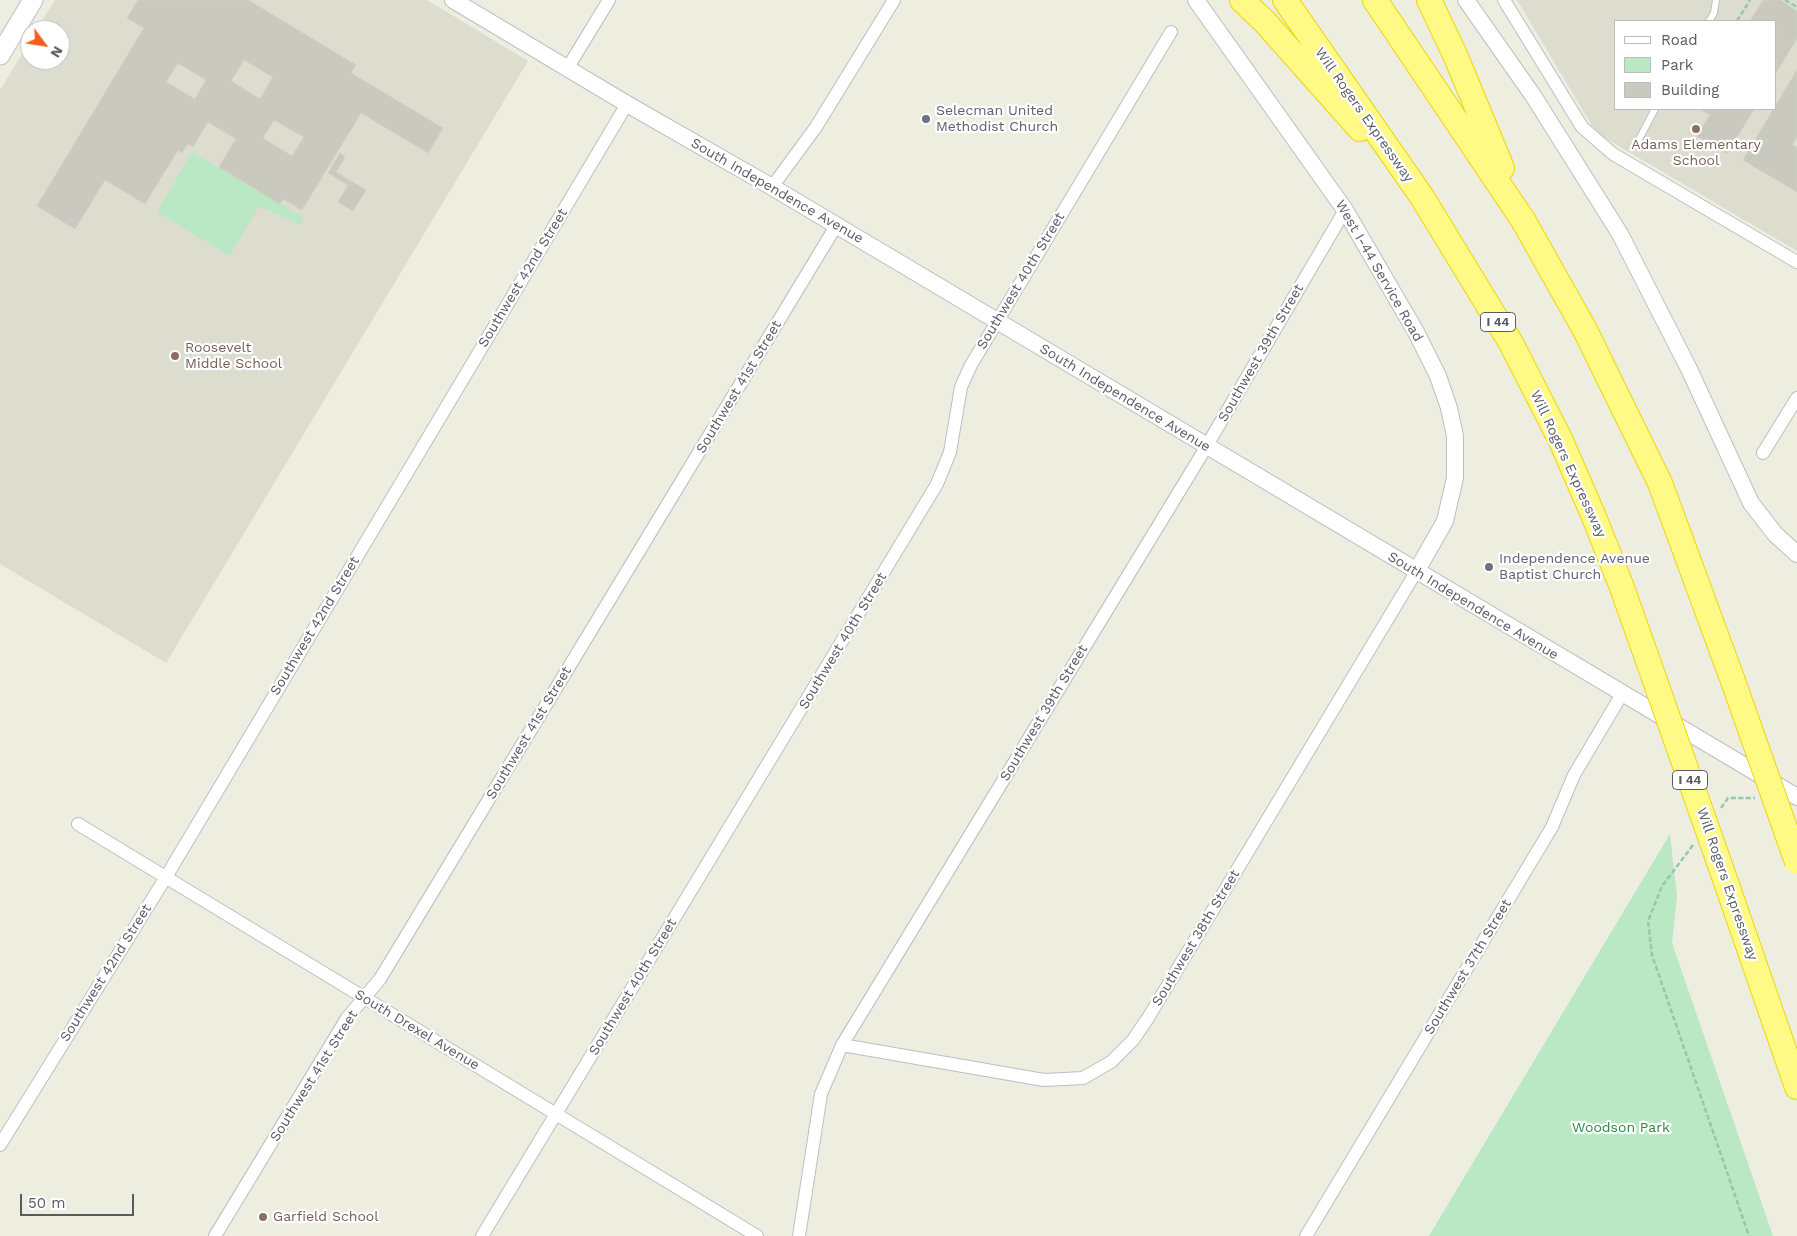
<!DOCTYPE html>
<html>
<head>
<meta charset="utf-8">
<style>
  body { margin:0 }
  #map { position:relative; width:1797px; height:1236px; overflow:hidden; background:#edede0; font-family:"Work Sans",sans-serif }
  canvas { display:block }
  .legend { position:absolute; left:1614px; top:20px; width:162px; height:90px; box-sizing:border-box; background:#fff; border:1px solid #bdbdc1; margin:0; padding:6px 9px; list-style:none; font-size:15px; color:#595b63 }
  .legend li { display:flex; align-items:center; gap:10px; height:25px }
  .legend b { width:25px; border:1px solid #bdbdc1 }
  .north { position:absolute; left:20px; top:20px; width:50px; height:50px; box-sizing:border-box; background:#fff; border:1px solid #bdbdc1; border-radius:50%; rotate:121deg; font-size:14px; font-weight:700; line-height:20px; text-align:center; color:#595b63 }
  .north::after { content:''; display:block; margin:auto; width:18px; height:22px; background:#f55e1f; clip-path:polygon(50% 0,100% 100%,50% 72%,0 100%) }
  .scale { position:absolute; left:20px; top:1194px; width:114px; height:22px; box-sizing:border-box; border:2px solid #595b63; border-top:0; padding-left:6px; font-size:15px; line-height:18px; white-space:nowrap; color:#595b63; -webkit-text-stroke:4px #fff; paint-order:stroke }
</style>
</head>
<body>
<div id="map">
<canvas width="1797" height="1236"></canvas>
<ul class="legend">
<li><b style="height:6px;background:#fff"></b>Road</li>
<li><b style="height:14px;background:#bae7c4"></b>Park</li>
<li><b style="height:14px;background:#cac9bf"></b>Building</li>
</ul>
<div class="north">N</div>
<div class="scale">50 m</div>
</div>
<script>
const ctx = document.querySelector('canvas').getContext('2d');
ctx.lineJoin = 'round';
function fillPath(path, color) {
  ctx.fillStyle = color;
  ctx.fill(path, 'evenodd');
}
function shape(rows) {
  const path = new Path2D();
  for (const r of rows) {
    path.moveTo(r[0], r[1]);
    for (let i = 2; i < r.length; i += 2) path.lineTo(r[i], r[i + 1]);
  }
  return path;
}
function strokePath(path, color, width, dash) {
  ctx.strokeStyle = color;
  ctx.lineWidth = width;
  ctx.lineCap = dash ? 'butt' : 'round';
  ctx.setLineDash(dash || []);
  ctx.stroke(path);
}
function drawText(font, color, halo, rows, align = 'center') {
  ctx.font = font + ' "Work Sans",sans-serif';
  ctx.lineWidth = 4.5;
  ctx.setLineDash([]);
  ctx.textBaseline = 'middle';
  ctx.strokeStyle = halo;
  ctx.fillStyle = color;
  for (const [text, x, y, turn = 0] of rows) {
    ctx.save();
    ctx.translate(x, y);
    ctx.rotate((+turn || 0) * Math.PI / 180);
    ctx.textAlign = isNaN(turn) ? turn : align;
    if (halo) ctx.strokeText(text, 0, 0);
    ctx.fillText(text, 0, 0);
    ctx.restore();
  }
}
fillPath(shape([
  [55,0,427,0,528,61,166,663,0,564,0,90,30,41,30,60,60,60,60,30,36,30],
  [1517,0,1797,0,1797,251,1600,135,1591,124],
  [1616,21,1776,21,1776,109,1616,109]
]), '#ddddcf');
fillPath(shape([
  [192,152,304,218,300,225,259,206,230,256,157,212],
  [1670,834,1677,896,1672,943,1773,1236,1429,1236]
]), '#bae7c4');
const building = shape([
  [138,0,248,0,356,65,351,73,443,128,428,153,361,113,302,210,283,199,280,204,219,167,236,139,208,122,193,147,188,144,182,153,178,150,145,204,105,180,75,229,37,206,144,28,127,18,138,0],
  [244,60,273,77,260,99,231,81,244,60],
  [178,63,206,80,195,99,166,82,178,63],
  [274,120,304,137,292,156,263,138,274,120],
  [1763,0,1780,0,1797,11,1797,38,1776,73,1776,21,1750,21,1763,0],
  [1797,70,1797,137,1792,145,1797,147,1797,192,1743,160,1797,70],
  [1700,109,1754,109,1727,154,1697,136,1710,115,1700,109],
  [340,153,345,157,336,172,351,181,348,185,328,173,340,153],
  [351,181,366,190,353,211,338,202,351,181]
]);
fillPath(building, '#cac9bf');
strokePath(building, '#d2d0be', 1);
const service = shape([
  [1709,21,1714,13,1716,0],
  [1636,145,1655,109]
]);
const minor = shape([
  [1504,0,1582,127,1613,154,1797,262],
  [567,69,609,0],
  [772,187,816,127,894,0],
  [1763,453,1797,398],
  [78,824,757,1236],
  [842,1045,1044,1080,1083,1078,1111,1062,1133,1040,1148,1018,1416,572],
  [0,1145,166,877,627,104],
  [215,1236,347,1018,380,979,836,226],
  [482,1236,937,484,950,452,961,387,971,365,1171,32],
  [799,1236,821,1094,842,1045,1199,459,1345,210],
  [1306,1236,1552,827,1574,775,1622,694]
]);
const tertiary = shape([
  [453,0,627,104,772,187,1797,797],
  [1196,0,1345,210,1416,332,1438,376,1449,408,1455,436,1455,478,1445,521,1416,572],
  [1466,0,1534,97,1620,234,1689,369,1751,503,1775,534,1797,554]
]);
const secondary = shape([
  [0,55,33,0]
]);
const motorway = shape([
  [1242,0,1265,22,1360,129],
  [1285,0,1422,197,1511,343,1561,441,1594,517,1621,585,1653,675],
  [1375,0,1523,220,1585,330,1660,483,1733,681],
  [1429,0,1456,57,1502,168],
  [1727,885,1797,1087]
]);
strokePath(service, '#bdbec5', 8);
strokePath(minor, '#bdbec5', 14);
strokePath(tertiary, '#bdbec5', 18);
strokePath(secondary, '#bdbfc7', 21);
strokePath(motorway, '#eed700', 26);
strokePath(shape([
  [1785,0,1797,7],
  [1737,21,1750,0],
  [1721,808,1728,798,1755,798],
  [1693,845,1662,886,1648,921,1652,955,1749,1236]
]), '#93c8ae', 2.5, [5, 2.5]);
strokePath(service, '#fff', 6);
strokePath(minor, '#fff', 12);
strokePath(tertiary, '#fff', 16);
strokePath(secondary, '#fff', 19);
strokePath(motorway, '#fffa86', 24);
const motorwayBridge = shape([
  [1653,675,1727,885],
  [1733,681,1797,862]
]);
strokePath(motorwayBridge, '#eed700', 26, []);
strokePath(motorwayBridge, '#fffa86', 24);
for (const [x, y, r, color] of [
  [926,119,5,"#6b7280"],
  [1696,129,5,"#8d6e63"],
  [175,356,5,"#8d6e63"],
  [1489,567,5,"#6b7280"],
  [263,1217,5,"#8d6e63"]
]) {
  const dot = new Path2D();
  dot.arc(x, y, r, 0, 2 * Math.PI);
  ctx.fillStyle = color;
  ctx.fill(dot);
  strokePath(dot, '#fff', 2);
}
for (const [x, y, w] of [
  [1498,322,35],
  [1690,780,35]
]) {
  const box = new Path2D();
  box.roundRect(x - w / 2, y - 9.5, w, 19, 4);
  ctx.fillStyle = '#fff';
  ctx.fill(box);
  strokePath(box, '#595b63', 1);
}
drawText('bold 12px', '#595b63', null, [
  ["I 44",1498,322],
  ["I 44",1690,780]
]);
drawText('14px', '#5b616d', '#fff', [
  ["Selecman United",936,111],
  ["Methodist Church",936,127],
  ["Independence Avenue",1499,559],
  ["Baptist Church",1499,575]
], 'left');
drawText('14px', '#595b63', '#fff', [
  ["Will Rogers Expressway",1364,115,55],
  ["South Independence Avenue",777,191,30],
  ["West I-44 Service Road",1379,271,60],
  ["Southwest 42nd Street",523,278,-59],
  ["Southwest 40th Street",1021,281,-59],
  ["Southwest 39th Street",1261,353,-60],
  ["Southwest 41st Street",739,387,-59],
  ["South Independence Avenue",1125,398,31],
  ["Will Rogers Expressway",1568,464,65],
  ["South Independence Avenue",1473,606,31],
  ["Southwest 42nd Street",315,626,-59],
  ["Southwest 40th Street",843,641,-59],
  ["Southwest 39th Street",1044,713,-59],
  ["Southwest 41st Street",529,733,-59],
  ["Will Rogers Expressway",1727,884,71],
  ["Southwest 38th Street",1196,938,-59],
  ["Southwest 37th Street",1468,967,-59],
  ["Southwest 42nd Street",106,973,-58],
  ["Southwest 40th Street",633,987,-59],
  ["South Drexel Avenue",417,1030,31],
  ["Southwest 41st Street",314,1076,-58]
]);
drawText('14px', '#785e54', '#fff', [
  ["Adams Elementary",1696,145,"center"],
  ["School",1696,161,"center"],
  ["Roosevelt",185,348],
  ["Middle School",185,364],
  ["Garfield School",273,1217]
], 'left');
drawText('14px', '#2e8545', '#fff', [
  ["Woodson Park",1621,1128]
]);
</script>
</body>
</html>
